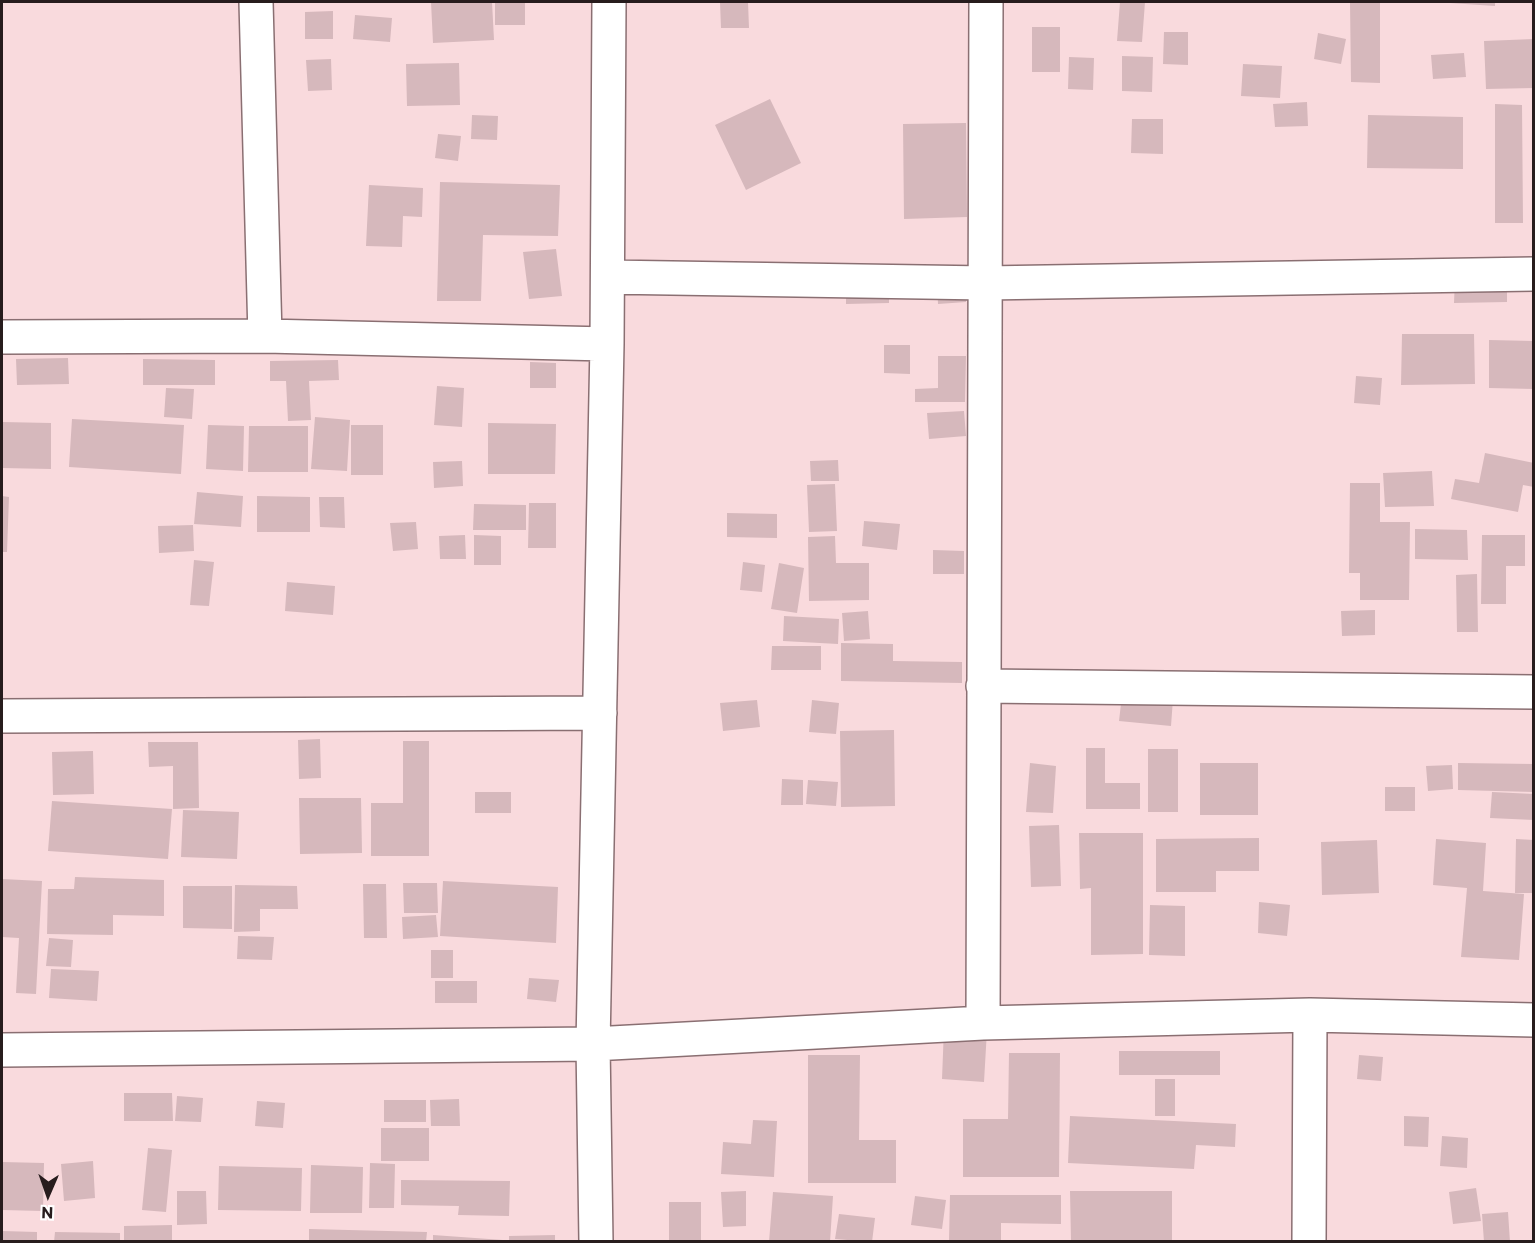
<!DOCTYPE html>
<html>
<head>
<meta charset="utf-8">
<style>
  body { margin:0 }
  #map { position:relative; width:1535px; height:1243px; overflow:hidden; background:#f9dadd; font-family:Commissioner,sans-serif }
  canvas { display:block }
  .frame { position:absolute; inset:0; border:3px solid #271c1d; pointer-events:none }
  .north { position:absolute; left:18px; top:1165px; width:60px; height:60px; -webkit-text-stroke:4px #fff; paint-order:stroke; rotate:182deg; font-size:16px; font-weight:700; line-height:24px; text-align:center; color:#271c1d }
  .north::after { content:''; display:block; margin:auto; width:21px; height:27px; background:#271c1d; clip-path:polygon(50% 0,100% 100%,50% 72%,0 100%) }
</style>
</head>
<body>
<div id="map">
<canvas width="1535" height="1243"></canvas>
<div class="frame"></div>
<div class="north">N</div>
</div>
<script>
const ctx = document.querySelector('canvas').getContext('2d');
ctx.lineJoin = 'round';
function fillPath(path, color) {
  ctx.fillStyle = color;
  ctx.fill(path, 'evenodd');
}
function shape(rows) {
  const path = new Path2D();
  for (const r of rows) {
    path.moveTo(r[0], r[1]);
    for (let i = 2; i < r.length; i += 2) path.lineTo(r[i], r[i + 1]);
  }
  return path;
}
function strokePath(path, color, width, dash) {
  ctx.strokeStyle = color;
  ctx.lineWidth = width;
  ctx.lineCap = dash ? 'butt' : 'round';
  ctx.setLineDash(dash || []);
  ctx.stroke(path);
}
fillPath(shape([
  [431,2,492,2,494,40,433,43],
  [495,2,525,2,525,25,495,25],
  [720,2,748,2,749,28,721,28],
  [1120,2,1145,2,1142,42,1117,41],
  [1350,2,1380,2,1380,83,1351,82],
  [1435,2,1495,2,1495,6],
  [333,11,333,39,305,39,305,12],
  [355,15,392,18,390,42,353,39],
  [1032,27,1060,27,1060,72,1032,72],
  [1164,32,1188,32,1188,65,1163,64],
  [1318,33,1346,39,1341,64,1314,59],
  [1534,39,1534,88,1486,89,1484,41],
  [1464,53,1466,77,1433,79,1431,55],
  [1122,56,1153,57,1152,92,1122,91],
  [1069,57,1094,58,1093,90,1068,89],
  [331,59,332,90,308,91,306,60],
  [459,63,460,105,407,106,406,64],
  [1243,64,1282,66,1280,98,1241,96],
  [770,99,801,163,746,190,715,125],
  [1307,102,1308,126,1275,127,1273,104],
  [1495,104,1522,105,1523,223,1495,223],
  [472,115,498,116,497,140,471,139],
  [1368,115,1463,117,1463,169,1367,168],
  [1132,119,1163,119,1163,154,1131,153],
  [966,123,967,217,904,219,903,124],
  [438,134,461,136,458,161,435,158],
  [440,182,560,185,558,236,483,235,481,301,437,301],
  [369,185,423,188,422,217,403,216,402,247,366,246],
  [556,249,562,296,529,299,523,252],
  [1507,277,1507,302,1454,303,1455,278],
  [889,280,889,303,846,304,846,281],
  [965,280,966,302,938,304,937,282],
  [1402,334,1474,334,1475,384,1401,385],
  [1489,340,1534,341,1534,389,1489,388],
  [884,345,910,345,910,374,884,373],
  [938,356,966,356,965,402,915,402,915,389,938,388],
  [68,358,69,384,17,385,16,359],
  [143,359,215,360,215,385,143,385],
  [338,360,339,380,309,381,311,420,288,421,286,381,270,381,270,361],
  [530,362,556,363,556,388,530,388],
  [1356,376,1382,378,1380,405,1354,403],
  [437,386,464,388,462,427,434,425],
  [166,388,194,389,192,419,164,417],
  [964,411,966,436,929,439,927,413],
  [315,417,350,420,347,471,311,469],
  [72,419,184,425,181,474,69,467],
  [2,422,51,423,51,469,2,468],
  [488,423,556,424,555,474,488,474],
  [208,425,244,426,243,471,206,469],
  [351,425,383,425,383,475,351,475],
  [249,426,308,426,308,472,248,472],
  [1485,453,1534,463,1534,487,1523,485,1518,512,1451,499,1455,479,1479,483],
  [838,460,839,481,811,481,810,461],
  [462,461,463,486,434,488,433,462],
  [1432,471,1434,506,1385,507,1383,473],
  [1350,483,1380,483,1380,522,1410,522,1409,600,1360,600,1360,573,1349,573],
  [835,484,837,531,809,532,807,485],
  [197,492,243,496,241,527,194,524],
  [2,496,9,497,7,552,2,552],
  [257,496,310,497,310,532,257,532],
  [319,497,344,497,345,528,320,527],
  [529,503,556,503,556,548,528,548],
  [474,504,526,505,526,530,473,530],
  [727,513,777,514,777,538,727,537],
  [864,521,900,524,897,550,862,546],
  [416,522,418,549,393,551,390,523],
  [193,525,194,551,159,553,158,526],
  [1415,529,1467,530,1468,560,1415,559],
  [465,535,466,559,440,559,439,536],
  [474,535,501,536,501,565,474,565],
  [1482,535,1525,535,1525,566,1506,566,1506,604,1481,604],
  [835,536,836,563,869,563,869,600,809,601,808,537],
  [933,550,964,551,964,574,933,574],
  [194,560,214,562,209,606,190,605],
  [743,562,765,565,762,592,740,590],
  [779,563,804,568,797,613,771,609],
  [1477,574,1478,632,1457,632,1456,575],
  [287,582,335,586,333,615,285,611],
  [1375,610,1375,635,1342,636,1341,611],
  [868,611,870,639,844,641,842,613],
  [784,616,839,619,838,644,783,641],
  [841,643,893,644,893,661,962,662,962,683,841,681],
  [772,646,821,646,821,670,771,670],
  [1122,695,1173,699,1171,726,1119,721],
  [757,700,760,727,723,731,720,703],
  [812,700,839,703,836,734,809,732],
  [894,730,895,806,841,807,840,731],
  [320,739,321,778,299,779,298,740],
  [403,741,429,741,429,856,371,856,371,803,403,803],
  [148,742,198,742,199,808,173,809,173,766,149,767],
  [1086,748,1105,748,1105,783,1140,783,1140,809,1086,809],
  [1148,749,1178,749,1178,812,1148,812],
  [93,751,94,794,53,795,52,752],
  [1030,763,1056,766,1053,813,1026,812],
  [1200,763,1258,763,1258,815,1200,815],
  [1458,763,1534,764,1534,792,1458,790],
  [1452,765,1453,789,1428,791,1426,766],
  [782,779,803,780,803,805,781,805],
  [808,780,838,782,836,806,806,804],
  [1385,787,1415,787,1415,811,1385,811],
  [475,792,511,792,511,813,475,813],
  [1492,792,1534,794,1534,820,1490,818],
  [299,798,361,798,362,853,300,854],
  [52,801,172,809,168,859,48,851],
  [183,810,239,812,237,859,181,857],
  [1059,825,1061,886,1031,887,1029,826],
  [1079,833,1143,833,1143,954,1091,955,1091,888,1080,889],
  [1259,838,1259,871,1216,871,1216,892,1156,892,1156,839],
  [1436,839,1486,843,1483,891,1524,894,1519,960,1461,957,1467,888,1433,885],
  [1516,839,1534,840,1534,893,1515,893],
  [1377,840,1379,893,1322,895,1321,842],
  [75,877,164,880,164,916,113,915,113,935,47,934,48,889,74,889],
  [2,879,42,881,36,994,16,993,19,938,2,937],
  [443,881,558,887,556,943,440,936],
  [403,883,437,883,438,913,404,913],
  [363,884,386,884,387,938,364,938],
  [235,885,297,886,298,909,260,909,260,931,234,932],
  [183,886,232,886,232,929,183,928],
  [1259,902,1290,905,1287,936,1258,933],
  [1150,905,1185,906,1185,956,1149,955],
  [436,915,438,937,403,939,402,917],
  [238,936,274,937,272,960,237,959],
  [49,938,73,940,71,967,46,966],
  [431,950,453,950,453,978,431,978],
  [51,969,99,971,97,1001,49,998],
  [529,978,559,980,556,1002,527,999],
  [435,981,477,981,477,1003,435,1003],
  [944,1028,987,1030,984,1082,942,1079],
  [1119,1051,1220,1051,1220,1075,1119,1075],
  [1009,1053,1060,1053,1059,1177,963,1177,963,1119,1008,1119],
  [808,1055,860,1055,859,1140,896,1140,896,1183,808,1183],
  [1359,1055,1383,1057,1381,1081,1357,1079],
  [1155,1079,1175,1079,1175,1116,1155,1116],
  [124,1093,172,1093,173,1121,124,1121],
  [177,1096,203,1098,201,1122,175,1121],
  [459,1099,460,1126,431,1126,430,1100],
  [384,1100,426,1100,426,1122,384,1122],
  [257,1101,285,1103,283,1128,255,1126],
  [1070,1116,1236,1124,1235,1147,1196,1145,1194,1169,1068,1163],
  [1404,1116,1429,1117,1428,1147,1404,1146],
  [753,1120,777,1121,774,1177,721,1174,723,1142,751,1144],
  [381,1128,429,1128,429,1161,381,1161],
  [1442,1136,1468,1138,1467,1168,1440,1166],
  [148,1148,172,1150,166,1212,142,1210],
  [93,1161,95,1198,64,1201,61,1164],
  [2,1162,44,1163,43,1211,2,1210],
  [370,1163,395,1164,394,1208,369,1208],
  [311,1165,363,1167,362,1213,310,1213],
  [219,1166,302,1168,301,1211,218,1210],
  [401,1180,510,1181,509,1216,458,1215,459,1206,401,1205],
  [1476,1188,1481,1221,1453,1224,1449,1192],
  [177,1191,206,1191,207,1224,177,1225],
  [746,1191,746,1226,723,1227,721,1192],
  [1070,1191,1172,1191,1172,1240,1071,1241],
  [773,1192,833,1196,830,1242,769,1242],
  [950,1195,1061,1195,1061,1224,1001,1223,1001,1242,949,1242],
  [915,1196,946,1200,942,1229,911,1225],
  [669,1202,701,1202,701,1242,669,1242],
  [1508,1212,1510,1242,1484,1242,1482,1214],
  [839,1214,875,1218,872,1242,835,1239],
  [172,1225,172,1242,124,1242,124,1226],
  [309,1229,427,1232,426,1242,309,1242],
  [2,1231,37,1232,37,1242,2,1242],
  [55,1232,120,1233,120,1242,54,1242],
  [433,1235,503,1240,503,1242,433,1242],
  [555,1235,555,1242,509,1242,509,1236]
]), '#d6b8bc');
const street = shape([
  [256,2,265,336],
  [608,277,986,283,1534,274],
  [2,337,265,336,607,344],
  [983,686,1534,692],
  [2,716,600,713],
  [983,1023,986,2],
  [2,1050,593,1044,983,1023,1310,1015,1534,1020],
  [596,1242,593,1044,607,344,609,2],
  [1309,1242,1310,1015]
]);
strokePath(street, '#8a6f72', 36);
strokePath(street, '#fff', 33);
</script>
</body>
</html>
